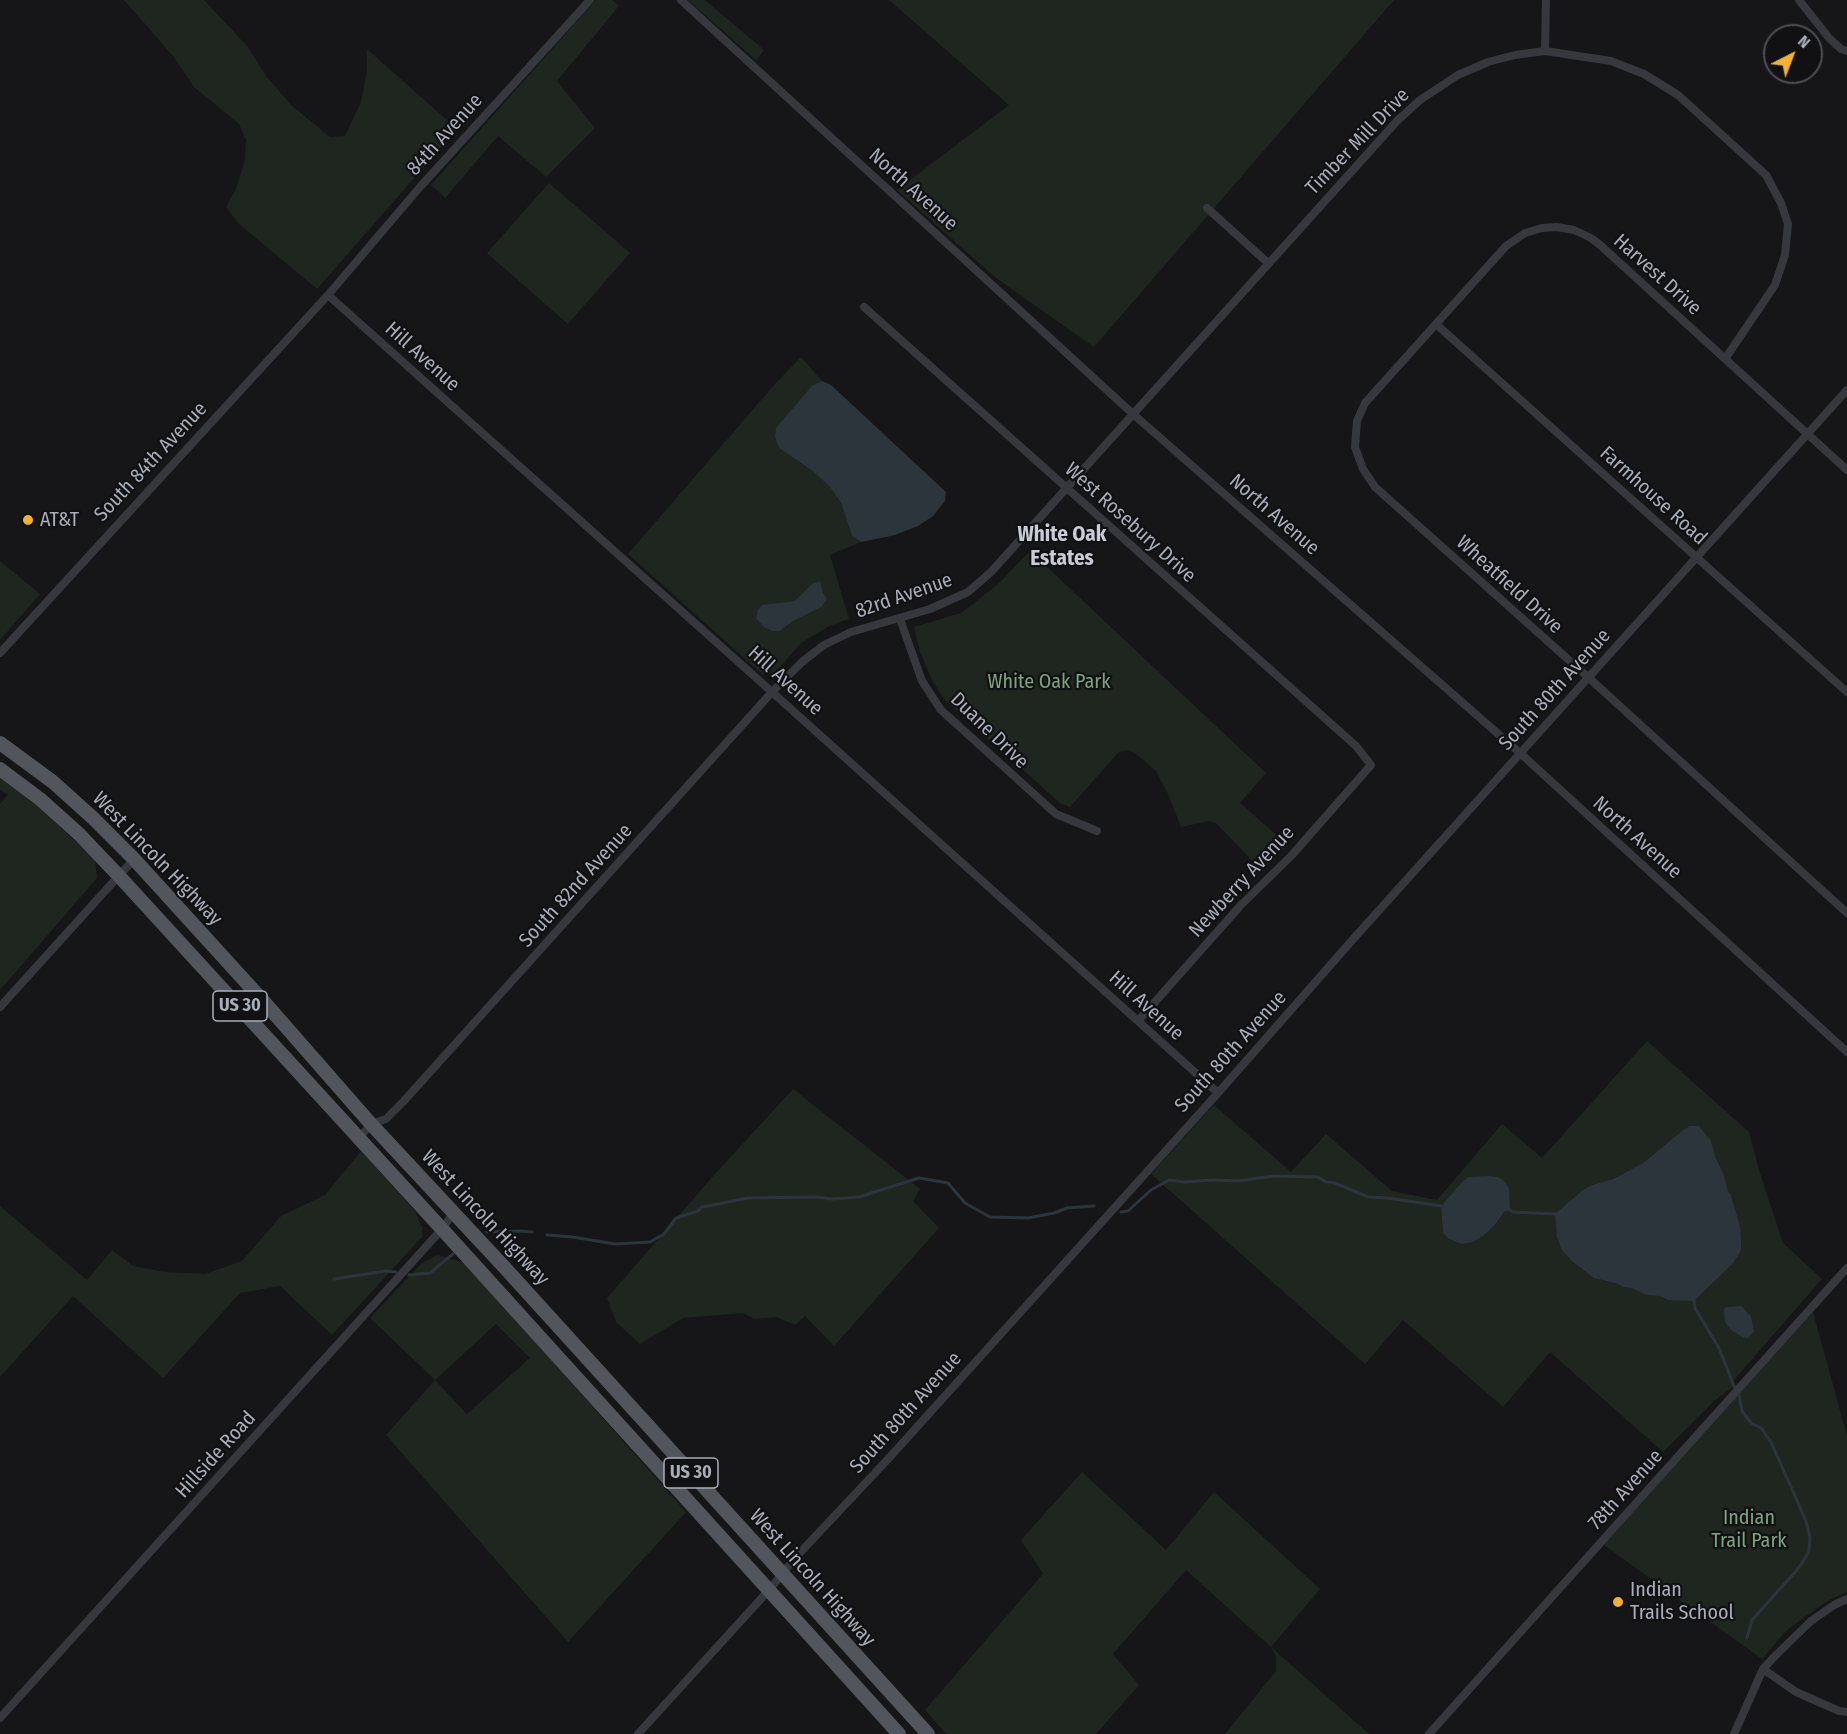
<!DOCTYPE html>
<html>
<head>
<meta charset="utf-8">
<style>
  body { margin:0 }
  #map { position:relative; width:1847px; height:1734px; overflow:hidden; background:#161618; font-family:"Fira Sans Condensed",sans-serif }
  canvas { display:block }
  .north { position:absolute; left:1763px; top:24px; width:60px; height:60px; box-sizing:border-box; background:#111113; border:2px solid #4d4f55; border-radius:50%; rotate:42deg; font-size:16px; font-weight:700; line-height:24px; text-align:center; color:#a8adb8 }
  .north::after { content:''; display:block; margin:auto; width:21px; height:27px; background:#f2b134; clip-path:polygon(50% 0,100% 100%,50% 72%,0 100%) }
</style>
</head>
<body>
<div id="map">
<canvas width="1847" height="1734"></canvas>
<div class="north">N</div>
</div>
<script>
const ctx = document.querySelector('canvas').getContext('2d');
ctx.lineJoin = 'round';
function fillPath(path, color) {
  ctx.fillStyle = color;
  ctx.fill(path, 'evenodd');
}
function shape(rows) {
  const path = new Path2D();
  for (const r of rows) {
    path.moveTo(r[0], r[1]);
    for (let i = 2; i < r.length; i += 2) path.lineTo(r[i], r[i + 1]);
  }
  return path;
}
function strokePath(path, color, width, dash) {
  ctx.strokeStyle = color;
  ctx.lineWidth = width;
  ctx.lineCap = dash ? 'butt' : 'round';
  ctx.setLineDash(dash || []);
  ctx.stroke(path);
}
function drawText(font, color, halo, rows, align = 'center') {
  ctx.font = font + ' "Fira Sans Condensed",sans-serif';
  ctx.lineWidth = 4.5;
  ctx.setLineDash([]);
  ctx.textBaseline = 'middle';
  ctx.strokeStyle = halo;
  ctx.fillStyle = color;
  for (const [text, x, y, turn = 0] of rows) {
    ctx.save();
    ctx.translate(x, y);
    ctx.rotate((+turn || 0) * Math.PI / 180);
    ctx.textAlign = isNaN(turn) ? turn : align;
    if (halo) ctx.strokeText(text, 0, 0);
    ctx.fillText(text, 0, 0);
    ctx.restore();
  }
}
fillPath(shape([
  [124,0,204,0,248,47,266,76,292,106,330,137,345,136,361,102,367,70,367,49,457,129,317,289,238,223,226,207,236,189,245,160,246,140,239,124,194,87,173,56],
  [596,0,612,0,619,6,557,81,595,128,546,177,498,136,445,198,431,185],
  [688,0,705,0,764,50,756,60],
  [889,0,1394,0,1094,347,996,278,897,190,1009,105],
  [549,183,630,253,568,324,487,253],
  [801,357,822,381,813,385,779,448,814,472,830,487,841,503,852,536,861,542,830,555,849,619,829,626,801,643,773,675,762,674,628,554,775,384],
  [1030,551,1266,773,1240,803,1288,845,1262,871,1216,823,1209,821,1181,827,1168,794,1156,771,1135,753,1128,750,1119,752,1070,807,1060,803,944,699,932,680,920,652,914,627,961,613,997,585],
  [0,561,40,594,0,640],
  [0,778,29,798,95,860,97,878,0,990,0,804,8,795,0,790],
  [1647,1041,1749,1132,1759,1170,1783,1243,1822,1279,1733,1381,1734,1386,1714,1401,1663,1452,1550,1352,1503,1407,1403,1320,1365,1364,1151,1174,1214,1105,1291,1172,1326,1134,1392,1191,1437,1200,1502,1124,1542,1158],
  [1683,1130,1711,1141,1716,1158,1724,1175,1728,1191,1731,1195,1740,1226,1668,1300,1659,1296,1646,1295,1632,1288,1624,1287,1618,1284,1603,1281,1561,1249,1557,1237,1592,1185,1613,1179,1643,1163],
  [1461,1183,1509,1195,1510,1210,1504,1212,1495,1225,1443,1233,1441,1206],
  [793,1089,920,1189,913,1201,939,1228,834,1346,805,1316,795,1325,776,1317,754,1319,743,1313,683,1318,640,1344,616,1322,607,1298,715,1174],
  [361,1151,415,1211,422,1227,422,1237,332,1335,280,1286,240,1293,163,1378,73,1296,0,1377,0,1206,87,1280,112,1250,133,1266,165,1272,205,1274,242,1261,281,1216,325,1195],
  [437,1255,462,1262,489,1290,686,1512,568,1642,386,1435,435,1380,370,1318,422,1263],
  [496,1324,530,1358,467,1414,435,1380],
  [1813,1312,1847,1436,1847,1592,1829,1600,1788,1629,1762,1659,1604,1545],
  [1082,1472,1166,1550,1214,1492,1320,1589,1271,1647,1369,1734,1225,1734,1276,1671,1276,1657,1271,1647,1186,1570,1113,1654,1139,1685,1096,1734,946,1734,925,1710,1043,1574,1021,1540]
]), '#1e261f');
fillPath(shape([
  [822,381,831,385,946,492,945,501,933,516,918,526,895,535,861,542,852,536,841,503,830,487,814,472,779,448,775,437,776,428,813,385],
  [820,581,823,593,827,599,821,607,793,621,779,631,773,631,764,627,756,618,758,610,762,605,795,601,812,584],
  [1690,1126,1699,1126,1711,1141,1716,1158,1724,1175,1728,1191,1731,1195,1740,1226,1741,1240,1741,1250,1733,1263,1694,1301,1668,1300,1659,1296,1646,1295,1632,1288,1623,1287,1618,1284,1594,1278,1572,1261,1561,1249,1557,1237,1555,1214,1582,1191,1592,1185,1613,1179,1643,1163,1683,1130],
  [1488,1176,1498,1177,1503,1180,1509,1188,1510,1210,1504,1212,1495,1225,1483,1236,1473,1242,1462,1244,1448,1238,1443,1233,1441,1206,1461,1183,1469,1177],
  [1742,1306,1751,1317,1754,1331,1748,1338,1744,1338,1731,1330,1725,1322,1724,1309,1727,1307]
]), '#2c353c');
strokePath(shape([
  [1510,1210,1512,1212,1555,1214],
  [1121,1212,1128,1211,1151,1190,1169,1180,1184,1182,1214,1180,1238,1181,1274,1176,1318,1177,1326,1182,1335,1183,1368,1197,1388,1198,1441,1206],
  [487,1232,519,1231,532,1232],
  [547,1235,573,1237,615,1244,650,1242,664,1234,676,1218,698,1211,702,1207,748,1198,818,1197,832,1199,859,1197,919,1178,948,1183,965,1203,990,1217,1028,1218,1054,1213,1067,1208,1094,1206],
  [409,1275,430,1273,453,1254],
  [334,1279,386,1271,396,1272],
  [1694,1301,1695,1308,1719,1348,1736,1391],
  [1739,1395,1742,1411,1751,1423,1761,1428,1771,1442,1806,1521,1810,1538,1809,1551,1804,1560,1797,1570,1752,1620,1747,1638]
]), '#2c353c', 3);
strokePath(shape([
  [681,0,1133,414,1520,753,1847,1052],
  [1799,0,1829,38,1841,49,1847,51],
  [1545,51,1546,0],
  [1207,208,1268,263],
  [328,295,772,692,1218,1093],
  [864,307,1356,746,1371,765,1292,855,1241,905,1138,1021],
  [1437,325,1847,692],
  [1847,470,1599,244,1591,238,1574,230,1557,227,1542,228,1525,233,1506,246,1365,403,1357,421,1355,447,1363,469,1375,487,1589,678,1847,913],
  [900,619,922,681,941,710,1056,814,1097,831],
  [0,653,328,295,420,187,590,0],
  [0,1007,134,859],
  [359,1138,371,1124,386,1119,403,1102,772,692,802,662,824,645,851,632,930,609,968,592,991,572,1397,121,1420,100,1458,75,1488,62,1515,55,1545,51,1611,61,1644,74,1678,95,1766,175,1781,203,1788,224,1785,255,1775,285,1725,359],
  [1763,1669,1796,1692,1839,1711,1847,1712],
  [0,1718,442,1229,454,1212],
  [638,1734,769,1590,795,1558,889,1458,1218,1093,1355,937,1847,390],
  [1429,1734,1847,1268],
  [1734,1734,1763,1669,1774,1657,1811,1621,1834,1605,1847,1599]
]), '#37383d', 8);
strokePath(shape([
  [0,743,53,782,93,818,134,859,265,1003,371,1124,506,1269,928,1734],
  [0,769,40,799,79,834,119,876,442,1229,899,1734]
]), '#53555c', 14);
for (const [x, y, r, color] of [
  [28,520,6,"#f2b134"],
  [1618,1602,6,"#f2b134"]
]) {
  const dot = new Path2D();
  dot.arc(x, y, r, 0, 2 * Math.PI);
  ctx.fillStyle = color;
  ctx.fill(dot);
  strokePath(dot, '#111113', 2);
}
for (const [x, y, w] of [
  [240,1006,54],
  [691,1473,54]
]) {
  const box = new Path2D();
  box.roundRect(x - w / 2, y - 15, w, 30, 4.5);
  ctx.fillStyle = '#111113';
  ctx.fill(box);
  strokePath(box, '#a8adb8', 1.5);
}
drawText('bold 18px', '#a8adb8', null, [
  ["US 30",240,1006],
  ["US 30",691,1473]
]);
drawText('20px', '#a8adb8', '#111113', [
  ["84th Avenue",445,135,-48],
  ["Timber Mill Drive",1358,142,-46],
  ["North Avenue",913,190,42],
  ["Harvest Drive",1657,275,42],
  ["Hill Avenue",422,357,42],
  ["South 84th Avenue",151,462,-47],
  ["Farmhouse Road",1653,496,42],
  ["North Avenue",1274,515,41],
  ["West Rosebury Drive",1130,523,42],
  ["Wheatfield Drive",1509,585,42],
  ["82rd Avenue",904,596,-19],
  ["Hill Avenue",785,681,42],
  ["South 80th Avenue",1555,690,-48],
  ["Duane Drive",989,731,44],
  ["North Avenue",1637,838,42],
  ["West Lincoln Highway",157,859,46],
  ["Newberry Avenue",1242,882,-47],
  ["South 82nd Avenue",576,886,-48],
  ["Hill Avenue",1146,1006,42],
  ["South 80th Avenue",1231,1052,-48],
  ["West Lincoln Highway",485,1218,47],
  ["South 80th Avenue",906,1413,-48],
  ["Hillside Road",216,1455,-48],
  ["78th Avenue",1626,1490,-48],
  ["West Lincoln Highway",812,1578,48]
]);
drawText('20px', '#a8adb8', '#111113', [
  ["AT&T",40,520],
  ["Indian",1630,1590],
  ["Trails School",1630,1613]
], 'left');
drawText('20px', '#7fa381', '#111113', [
  ["White Oak Park",1049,682],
  ["Indian",1749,1518],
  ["Trail Park",1749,1541]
]);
drawText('bold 21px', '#c9ccd4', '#111113', [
  ["White Oak",1062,535],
  ["Estates",1062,559]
]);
</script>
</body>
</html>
